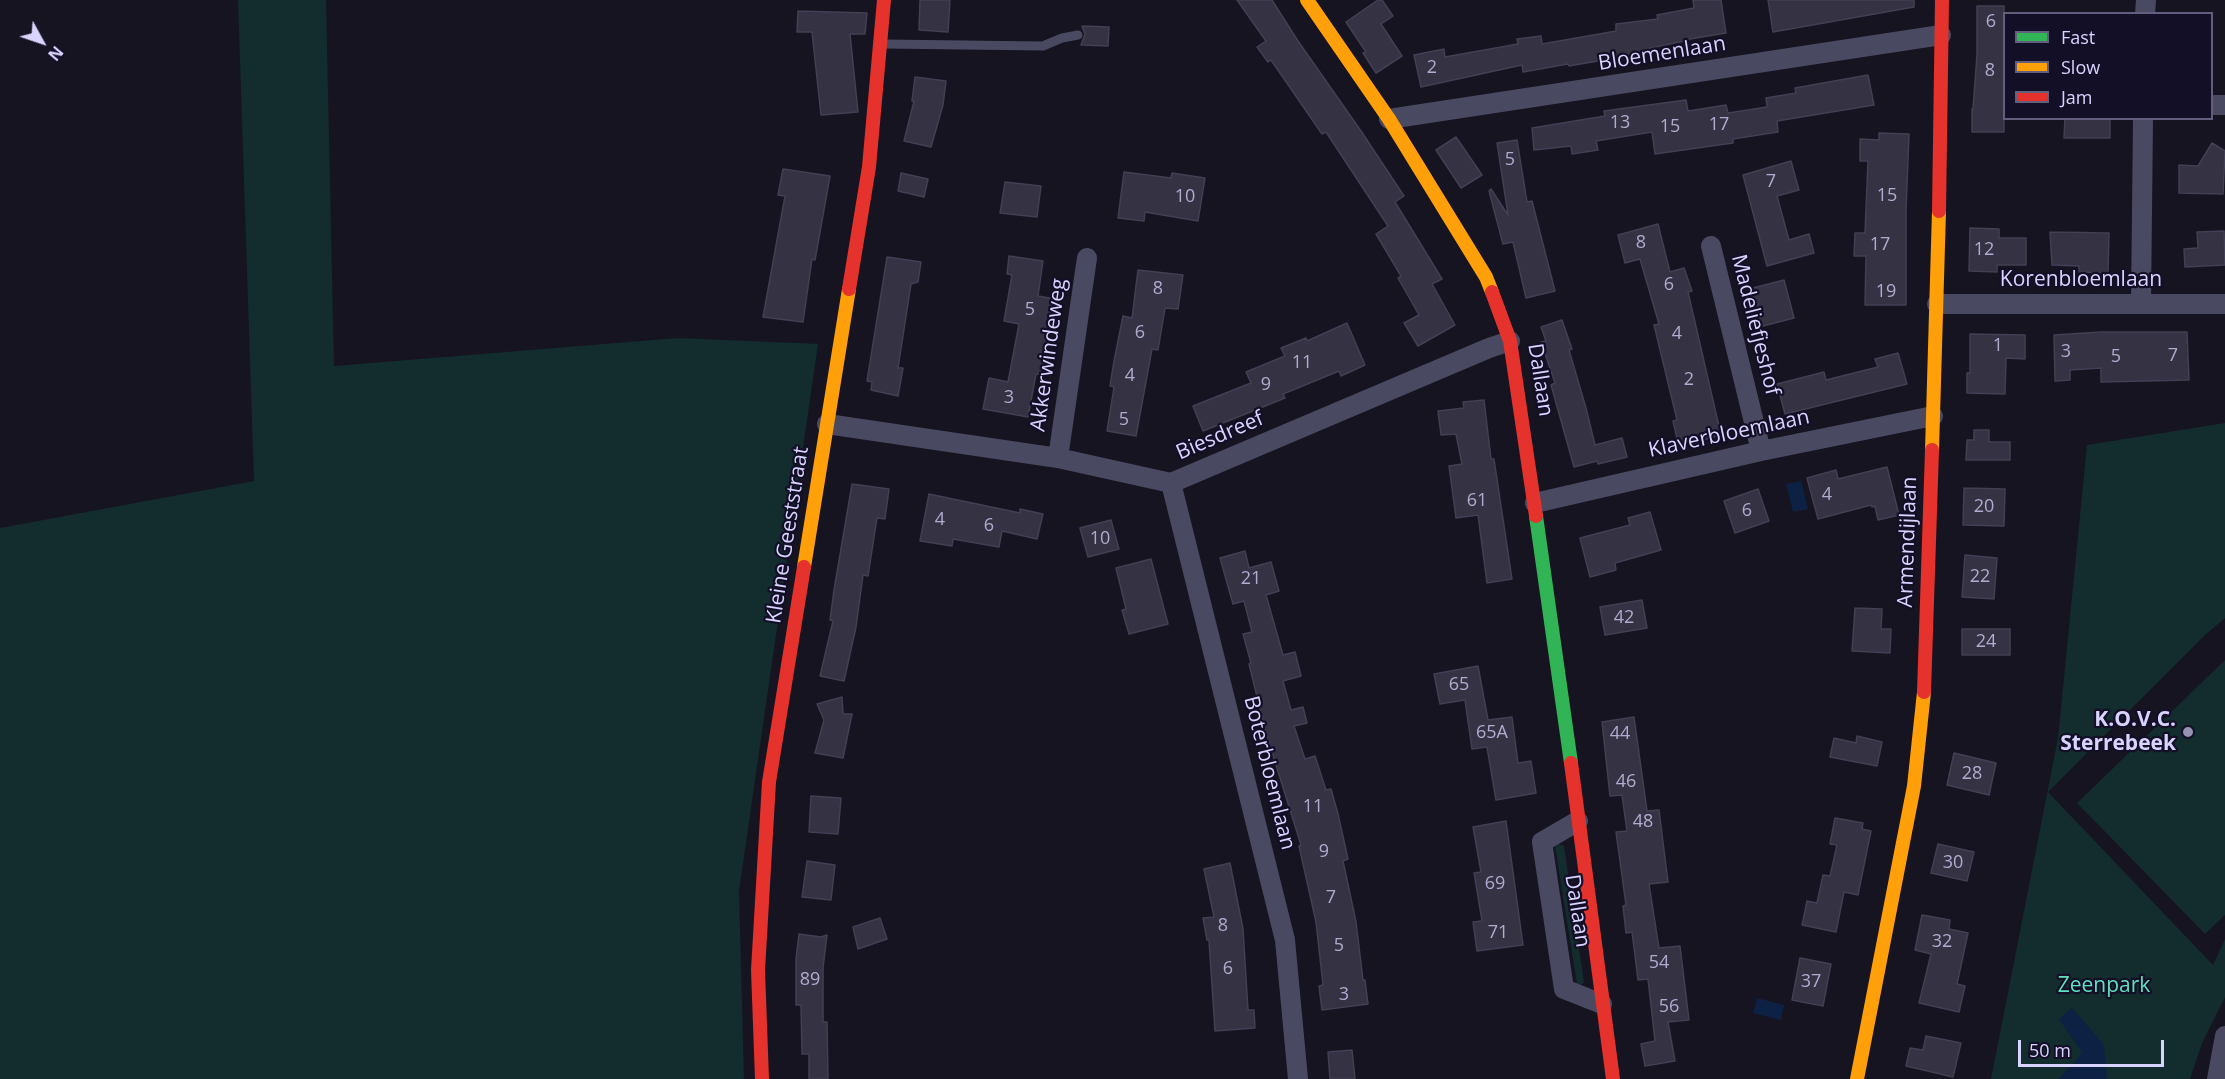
<!DOCTYPE html>
<html>
<head>
<meta charset="utf-8">
<style>
  body { margin:0 }
  #map { position:relative; width:2225px; height:1079px; overflow:hidden; background:#161421; font-family:"Open Sans",sans-serif }
  canvas { display:block }
  .legend { position:absolute; left:2003px; top:12px; width:210px; height:108px; box-sizing:border-box; background:#130f26; border:2px solid #625e7d; margin:0; padding:8px 10px; list-style:none; font-size:18px; color:#d9d4ff }
  .legend li { display:flex; align-items:center; gap:12px; height:30px }
  .legend b { width:30px; border:2px solid #625e7d }
  .north { position:absolute; left:12px; top:12px; width:60px; height:60px; -webkit-text-stroke:4px #130f26; paint-order:stroke; rotate:130deg; font-size:16px; font-weight:700; line-height:24px; text-align:center; color:#d9d4ff }
  .north::after { content:''; display:block; margin:auto; width:21px; height:27px; background:#d9d4ff; clip-path:polygon(50% 0,100% 100%,50% 72%,0 100%) }
  .scale { position:absolute; left:2018px; top:1040px; width:146px; height:27px; box-sizing:border-box; border:3px solid #d9d4ff; border-top:0; padding-left:8px; font-size:18px; line-height:21px; white-space:nowrap; color:#d9d4ff; -webkit-text-stroke:4px #130f26; paint-order:stroke }
</style>
</head>
<body>
<div id="map">
<canvas width="2225" height="1079"></canvas>
<ul class="legend">
<li><b style="height:8px;background:#30b455"></b>Fast</li>
<li><b style="height:8px;background:#ff9f0a"></b>Slow</li>
<li><b style="height:8px;background:#e5322d"></b>Jam</li>
</ul>
<div class="north">N</div>
<div class="scale">50 m</div>
</div>
<script>
const ctx = document.querySelector('canvas').getContext('2d');
ctx.lineJoin = 'round';
function fillPath(path, color) {
  ctx.fillStyle = color;
  ctx.fill(path, 'evenodd');
}
function shape(rows) {
  const path = new Path2D();
  for (const r of rows) {
    path.moveTo(r[0], r[1]);
    for (let i = 2; i < r.length; i += 2) path.lineTo(r[i], r[i + 1]);
  }
  return path;
}
function strokePath(path, color, width, dash) {
  ctx.strokeStyle = color;
  ctx.lineWidth = width;
  ctx.lineCap = dash ? 'butt' : 'round';
  ctx.setLineDash(dash || []);
  ctx.stroke(path);
}
function drawText(font, color, halo, rows, align = 'center') {
  ctx.font = font + ' "Open Sans",sans-serif';
  ctx.lineWidth = 4.5;
  ctx.setLineDash([]);
  ctx.textBaseline = 'middle';
  ctx.strokeStyle = halo;
  ctx.fillStyle = color;
  for (const [text, x, y, turn = 0] of rows) {
    ctx.save();
    ctx.translate(x, y);
    ctx.rotate((+turn || 0) * Math.PI / 180);
    ctx.textAlign = isNaN(turn) ? turn : align;
    if (halo) ctx.strokeText(text, 0, 0);
    ctx.fillText(text, 0, 0);
    ctx.restore();
  }
}
fillPath(shape([
  [238,0,326,0,334,366,678,338,818,344,739,891,744,1079,0,1079,0,528,254,481],
  [2225,423,2225,618,2205,635,2048,792,2213,965,2225,939,2225,997,2202,1043,2190,1079,1991,1079,2058,738,2087,445],
  [2225,660,2225,915,2205,934,2077,803],
  [1559,844,1564,846,1584,982,1581,985,1577,984,1555,846]
]), '#132c2d');
fillPath(shape([
  [1801,481,1808,509,1793,512,1786,484],
  [1757,998,1784,1005,1781,1020,1753,1013],
  [2072,1008,2104,1045,2107,1079,2059,1079,2082,1053,2059,1019]
]), '#0d2144');
const building = shape([
  [920,0,950,0,948,32,919,30,920,0],
  [1237,0,1272,0,1298,41,1361,131,1404,196,1395,202,1442,279,1432,284,1455,325,1418,346,1404,323,1419,315,1398,278,1401,276,1376,234,1388,226,1326,132,1322,134,1271,60,1268,62,1257,47,1266,41,1237,0],
  [1378,0,1382,0,1393,16,1381,24,1402,56,1376,73,1363,53,1366,52,1346,22,1378,0],
  [1693,0,1721,0,1726,33,1684,40,1684,41,1646,49,1647,52,1597,58,1598,61,1569,66,1568,64,1523,72,1522,65,1421,87,1414,55,1444,49,1445,57,1518,44,1517,39,1541,36,1542,44,1616,31,1616,24,1658,19,1657,15,1694,8,1693,0],
  [1768,0,1914,0,1914,7,1773,32,1768,0],
  [1977,6,2004,6,2004,132,1972,132,1972,109,1973,109,1977,55,1977,6],
  [798,11,867,13,865,34,850,34,858,112,821,115,812,32,797,32,798,11],
  [1082,26,1109,27,1108,46,1081,45,1085,34,1082,26],
  [1868,75,1874,105,1777,121,1778,132,1733,139,1733,143,1655,154,1652,132,1596,141,1598,150,1572,154,1571,146,1534,150,1532,128,1605,116,1604,111,1686,100,1688,111,1726,105,1728,113,1767,107,1766,98,1796,93,1795,88,1868,75],
  [915,77,946,81,943,105,931,147,904,141,914,101,912,101,915,77],
  [2065,118,2110,118,2110,138,2064,138,2065,118],
  [1879,133,1909,134,1906,211,1906,305,1865,305,1866,256,1854,256,1855,233,1865,233,1868,161,1860,161,1860,139,1879,140,1879,133],
  [1456,137,1482,175,1461,188,1436,150,1456,137],
  [1517,140,1527,202,1532,201,1555,291,1526,298,1513,242,1503,244,1489,191,1491,189,1508,215,1497,143,1517,140],
  [2212,143,2225,151,2223,194,2179,193,2179,165,2198,166,2212,143],
  [1791,161,1799,190,1777,196,1789,240,1809,234,1814,253,1767,266,1743,175,1791,161],
  [783,169,830,176,815,260,812,259,803,322,763,317,785,196,778,195,783,169],
  [1124,172,1171,178,1172,173,1205,178,1198,221,1145,212,1144,221,1118,218,1124,172],
  [901,173,928,179,924,197,898,191,901,173],
  [1005,182,1041,186,1037,217,1000,213,1005,182],
  [1658,224,1670,272,1684,268,1692,291,1688,292,1721,435,1679,447,1673,421,1677,420,1654,325,1659,324,1640,259,1625,263,1618,235,1658,224],
  [1970,228,1999,229,1999,238,2026,238,2026,265,1997,265,1997,272,1969,271,1970,228],
  [2224,231,2225,265,2185,267,2184,249,2198,248,2197,232,2224,231],
  [2050,232,2109,233,2108,273,2079,272,2079,266,2052,265,2050,232],
  [1009,256,1043,261,1038,296,1055,299,1043,375,1036,374,1028,417,983,409,989,378,1008,382,1019,324,1004,321,1012,275,1007,274,1009,256],
  [887,257,921,262,918,282,911,284,898,368,903,368,898,396,871,390,872,382,867,381,887,257],
  [1138,270,1183,275,1178,309,1165,308,1158,350,1152,349,1136,436,1107,431,1114,387,1110,386,1114,361,1123,316,1132,318,1138,270],
  [1784,280,1794,318,1759,327,1749,289,1784,280],
  [1562,320,1572,349,1569,350,1586,408,1595,445,1622,438,1627,457,1598,464,1597,461,1574,467,1551,385,1555,383,1541,342,1546,341,1541,327,1562,320],
  [1347,323,1365,365,1341,376,1339,371,1283,394,1285,398,1203,431,1193,406,1251,383,1246,372,1285,356,1281,348,1306,338,1307,341,1347,323],
  [2101,332,2187,332,2189,380,2101,382,2101,368,2070,370,2070,380,2055,381,2054,335,2101,332],
  [1970,334,2025,335,2025,359,2006,358,2005,394,1967,393,1967,373,1970,373,1970,334],
  [1898,353,1907,384,1785,414,1777,384,1824,372,1826,380,1878,367,1875,359,1898,353],
  [1484,400,1491,459,1494,459,1512,579,1487,583,1478,515,1456,518,1449,466,1462,464,1456,434,1441,435,1438,411,1464,408,1463,402,1484,400],
  [1974,430,1989,430,1989,442,2010,442,2010,460,1966,460,1967,440,1974,440,1974,430],
  [1887,467,1899,515,1878,520,1875,506,1872,507,1871,505,1818,519,1807,478,1836,470,1838,479,1887,467],
  [852,484,889,489,885,519,877,518,868,576,863,575,856,627,844,681,820,676,833,621,830,620,834,590,852,484],
  [1964,488,2005,489,2004,526,1963,525,1964,488],
  [1758,489,1769,521,1735,533,1724,501,1758,489],
  [929,494,1020,513,1020,509,1043,514,1037,539,1002,531,999,547,953,539,952,546,920,541,929,494],
  [1650,512,1661,550,1615,563,1616,570,1590,577,1580,538,1630,525,1628,518,1650,512],
  [1111,520,1119,549,1088,557,1080,528,1111,520],
  [1245,551,1249,568,1271,562,1279,591,1266,595,1283,655,1295,652,1301,676,1283,681,1291,710,1303,707,1307,723,1294,726,1305,759,1315,756,1326,790,1331,789,1338,814,1348,859,1343,861,1356,922,1363,980,1365,980,1368,1004,1322,1010,1319,986,1323,985,1316,922,1299,846,1301,845,1266,733,1249,664,1251,663,1243,634,1252,632,1244,601,1233,604,1220,558,1245,551],
  [1965,555,1997,558,1994,599,1962,597,1965,555],
  [1151,559,1168,624,1129,634,1122,610,1126,609,1116,568,1151,559],
  [1642,600,1647,628,1605,635,1600,607,1642,600],
  [1855,608,1882,609,1881,629,1891,629,1890,653,1852,651,1855,608],
  [1962,629,2010,629,2010,655,1962,655,1962,629],
  [1478,666,1488,720,1512,717,1518,763,1531,761,1536,793,1496,800,1487,747,1472,749,1465,700,1440,704,1434,674,1478,666],
  [842,697,843,714,852,714,843,758,815,753,824,720,817,704,842,697],
  [1634,717,1647,811,1659,810,1668,882,1649,884,1659,948,1680,946,1689,1020,1668,1022,1675,1061,1645,1066,1641,1044,1655,1041,1648,979,1638,980,1632,932,1626,933,1623,906,1626,905,1616,832,1627,831,1622,795,1610,796,1602,722,1634,717],
  [1857,736,1882,742,1877,766,1830,757,1834,738,1856,743,1857,736],
  [1954,753,1996,763,1989,795,1947,785,1954,753],
  [811,796,841,798,838,834,809,832,811,796],
  [1835,818,1863,823,1862,829,1871,831,1858,895,1844,892,1836,932,1802,925,1807,901,1817,903,1823,875,1830,876,1837,845,1830,844,1835,818],
  [1506,821,1523,945,1477,951,1473,922,1482,921,1474,873,1481,872,1473,827,1506,821],
  [1938,844,1974,852,1967,881,1931,873,1938,844],
  [807,861,835,865,831,900,802,897,807,861],
  [1230,863,1243,929,1248,1010,1254,1010,1255,1028,1215,1031,1209,940,1207,940,1203,918,1214,917,1204,869,1230,863],
  [1922,915,1950,920,1949,929,1968,933,1957,984,1965,986,1959,1012,1919,1003,1931,954,1915,950,1922,915],
  [880,918,887,939,858,949,853,927,880,918],
  [799,934,821,937,827,935,823,968,823,1022,827,1022,828,1079,809,1079,809,1054,802,1054,801,1005,796,1005,796,959,799,934],
  [1800,958,1831,964,1823,1006,1792,1000,1800,958],
  [1926,1036,1961,1043,1953,1077,1906,1066,1910,1048,1923,1050,1926,1036],
  [1352,1050,1355,1079,1330,1079,1328,1052,1352,1050]
]);
fillPath(building, '#343243');
strokePath(building, '#433f54', 1.5);
strokePath(shape([
  [884,44,1043,46,1062,38,1078,35]
]), '#4a4962', 9);
strokePath(shape([
  [2145,14,2146,0],
  [2212,105,2225,105],
  [1389,119,1941,35],
  [1711,246,1761,451],
  [1937,304,2225,304],
  [2141,304,2143,118],
  [827,424,1058,458,1171,483,1489,348,1510,341],
  [1058,458,1087,258],
  [1171,483,1285,940,1298,1079],
  [1535,503,1761,451,1933,416],
  [1578,821,1542,842,1564,989,1602,1004],
  [2217,1079,2225,1036]
]), '#4a4962', 20);
strokePath(shape([
  [1536,516,1571,763]
]), '#30b455', 14);
strokePath(shape([
  [1307,0,1389,119,1486,277,1492,292],
  [1932,450,1939,211],
  [804,567,849,289],
  [1857,1079,1914,786,1924,692]
]), '#ff9f0a', 14);
strokePath(shape([
  [1939,211,1942,0],
  [849,289,869,167,884,0],
  [1492,292,1510,341,1536,516],
  [1924,692,1932,450],
  [1571,763,1613,1079],
  [762,1079,758,970,769,782,804,567]
]), '#e5322d', 14);
for (const [x, y, r, color] of [
  [2188,732,6,"#9591b1"]
]) {
  const dot = new Path2D();
  dot.arc(x, y, r, 0, 2 * Math.PI);
  ctx.fillStyle = color;
  ctx.fill(dot);
  strokePath(dot, '#130f26', 2);
}
drawText('18px', '#b0acd0', null, [
  ["6",1991,22],
  ["2",1432,68],
  ["8",1990,71],
  ["13",1620,123],
  ["17",1719,125],
  ["15",1670,127],
  ["5",1510,160],
  ["7",1771,182],
  ["15",1887,196],
  ["10",1185,197],
  ["8",1641,243],
  ["17",1880,245],
  ["12",1984,250],
  ["6",1669,285],
  ["8",1158,289],
  ["19",1886,292],
  ["5",1030,310],
  ["6",1140,333],
  ["4",1677,334],
  ["1",1998,346],
  ["3",2066,352],
  ["7",2173,356],
  ["5",2116,357],
  ["11",1302,363],
  ["4",1130,376],
  ["2",1689,380],
  ["9",1266,385],
  ["3",1009,398],
  ["5",1124,420],
  ["4",1827,495],
  ["61",1477,501],
  ["20",1984,507],
  ["6",1747,511],
  ["4",940,520],
  ["6",989,526],
  ["10",1100,539],
  ["22",1980,577],
  ["21",1251,579],
  ["42",1624,618],
  ["24",1986,642],
  ["65",1459,685],
  ["65A",1492,733],
  ["44",1620,734],
  ["28",1972,774],
  ["46",1626,782],
  ["11",1313,807],
  ["48",1643,822],
  ["9",1324,852],
  ["30",1953,863],
  ["69",1495,884],
  ["7",1331,898],
  ["8",1223,926],
  ["71",1498,933],
  ["32",1942,942],
  ["5",1339,946],
  ["54",1659,963],
  ["6",1228,969],
  ["89",810,980],
  ["37",1811,982],
  ["3",1344,995],
  ["56",1669,1007]
]);
drawText('21px', '#d9d4ff', '#130f26', [
  ["Bloemenlaan",1662,54,-9],
  ["Korenbloemlaan",2081,280],
  ["Madeliefjeshof",1755,325,76],
  ["Akkerwindeweg",1049,355,-82],
  ["Dallaan",1540,380,81],
  ["Klaverbloemlaan",1729,434,-12],
  ["Biesdreef",1220,436,-23],
  ["Kleine Geeststraat",788,535,-81],
  ["Armendijlaan",1908,542,-88],
  ["Boterbloemlaan",1269,773,76],
  ["Dallaan",1577,911,81]
]);
drawText('bold 21px', '#d9d4ff', '#130f26', [
  ["K.O.V.C.",2176,720],
  ["Sterrebeek",2176,744]
], 'right');
drawText('21px', '#5fe0c0', '#130f26', [
  ["Zeenpark",2104,986]
]);
</script>
</body>
</html>
